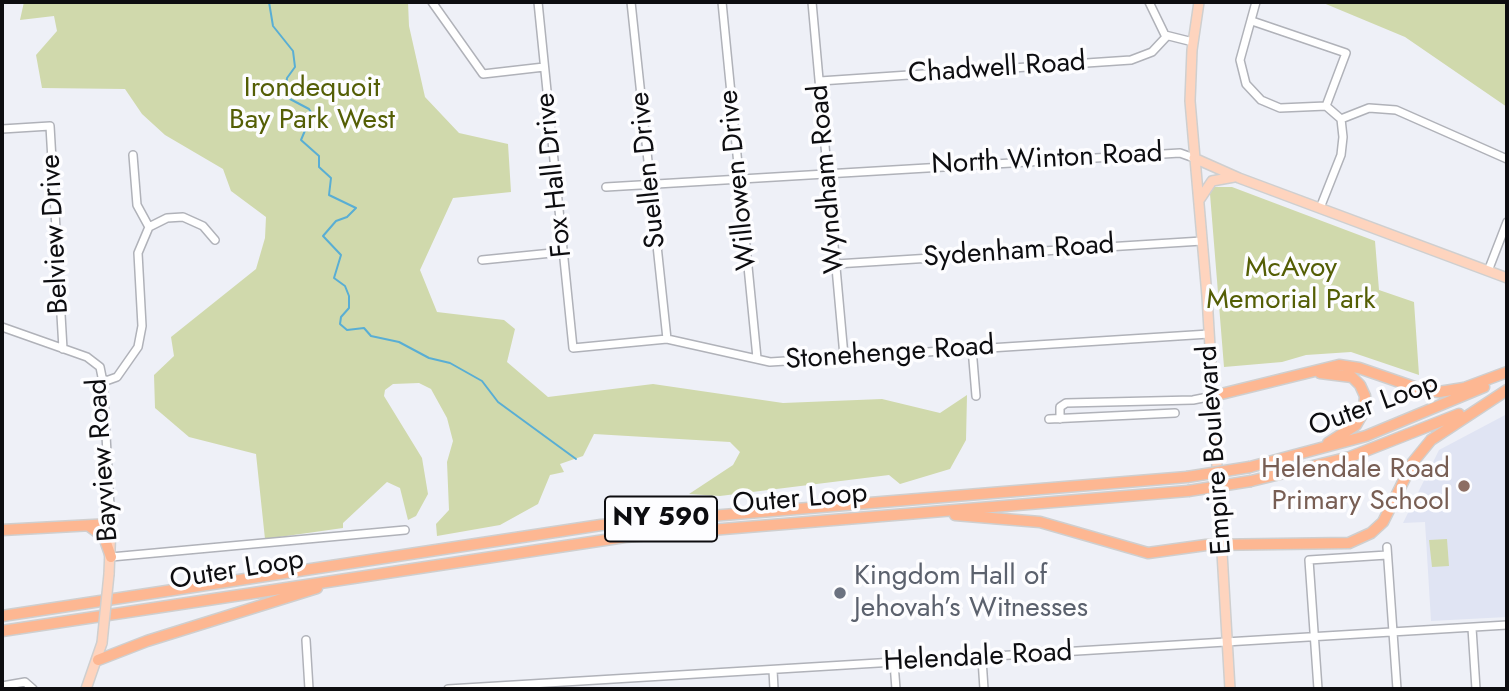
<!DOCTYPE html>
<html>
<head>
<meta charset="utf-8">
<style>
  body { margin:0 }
  #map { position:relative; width:1509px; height:691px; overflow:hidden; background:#eef0f7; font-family:Jost,sans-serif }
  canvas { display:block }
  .frame { position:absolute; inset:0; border:4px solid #0d0d10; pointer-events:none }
</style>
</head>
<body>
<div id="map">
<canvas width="1509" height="691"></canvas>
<div class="frame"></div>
</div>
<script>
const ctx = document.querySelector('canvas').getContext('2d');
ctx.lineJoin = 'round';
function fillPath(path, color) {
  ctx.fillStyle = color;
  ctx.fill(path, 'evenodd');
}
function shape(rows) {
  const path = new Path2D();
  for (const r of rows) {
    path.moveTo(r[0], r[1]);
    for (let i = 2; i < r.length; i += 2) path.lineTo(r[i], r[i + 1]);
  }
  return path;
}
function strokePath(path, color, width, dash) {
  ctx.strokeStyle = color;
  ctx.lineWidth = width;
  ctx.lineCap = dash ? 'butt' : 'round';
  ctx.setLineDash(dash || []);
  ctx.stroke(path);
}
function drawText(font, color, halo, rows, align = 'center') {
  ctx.font = font + ' Jost,sans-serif';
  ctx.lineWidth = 7;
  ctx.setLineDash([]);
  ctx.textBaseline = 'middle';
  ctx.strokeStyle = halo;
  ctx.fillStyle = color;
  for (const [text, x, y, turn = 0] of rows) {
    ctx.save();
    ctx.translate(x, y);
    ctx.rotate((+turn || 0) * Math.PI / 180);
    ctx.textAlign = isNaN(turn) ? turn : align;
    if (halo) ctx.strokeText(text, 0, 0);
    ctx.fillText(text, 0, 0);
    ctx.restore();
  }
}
fillPath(shape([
  [1507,414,1507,617,1431,621,1425,522,1403,523,1439,450]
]), '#e0e4f3');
fillPath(shape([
  [24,2,408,2,409,26,425,97,459,133,508,144,511,192,453,198,420,270,437,312,504,320,515,329,507,362,548,397,653,384,783,403,882,399,940,413,967,395,966,440,950,469,900,484,889,475,720,496,689,494,733,465,740,452,730,442,594,434,583,456,560,464,564,472,550,475,538,504,500,525,437,536,436,524,449,510,447,462,453,441,447,418,431,389,419,383,393,384,385,390,384,396,422,458,428,494,416,516,408,520,400,488,387,482,343,523,343,528,265,539,256,454,189,437,155,408,154,375,174,356,171,337,256,269,265,238,266,217,231,191,223,169,165,135,142,114,125,89,42,88,36,55,57,31,54,16,20,20],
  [1321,2,1507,2,1507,107,1405,37],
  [1214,187,1232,187,1375,241,1379,290,1414,302,1419,375,1351,352,1306,355,1282,362,1224,367,1210,194],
  [1447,539,1449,566,1432,567,1429,540]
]), '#d0d9ac');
strokePath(shape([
  [269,2,273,26,293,51,295,67,287,78,286,90,290,99,309,109,312,114,301,140,319,156,319,167,331,178,329,195,356,208,347,217,336,221,323,236,341,255,334,278,345,286,349,296,349,308,341,317,340,324,347,330,364,328,371,336,399,342,429,358,450,363,482,381,498,402,576,459]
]), '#59aed4', 2);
const minor = shape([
  [432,2,483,74,544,67],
  [538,2,573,348,667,339,770,362,1209,334],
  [631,2,667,339],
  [722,2,757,358],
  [812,2,844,356],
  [1149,2,1165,35,1193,42],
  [1256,2,1240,60,1246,84,1261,100,1280,108,1326,106],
  [1252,21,1346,53,1326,106],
  [820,81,1131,60,1152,52,1167,36],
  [1341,119,1369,108,1396,110,1507,159],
  [2,129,50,126,63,349],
  [133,155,137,205,149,227],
  [606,187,1180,153,1194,158],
  [1320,208,1341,155,1343,137,1341,119,1326,106],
  [482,260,562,252],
  [836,264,1202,241],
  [1488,271,1507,222],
  [2,327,87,357,100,367,103,382,111,524],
  [972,348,976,396],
  [103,382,117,377,138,347,142,326,138,253,149,227,167,218,183,217,203,226,215,240],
  [1049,419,1175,413],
  [1060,419,1060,407,1066,403,1193,400,1213,396],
  [1387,547,1397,689],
  [111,557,405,530],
  [1472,628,1476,689],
  [306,640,309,689],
  [982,659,984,689],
  [894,663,896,689],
  [773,670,774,689],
  [2,686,25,682,33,689],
  [448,689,1507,625],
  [1318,689,1309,560,1387,555]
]);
const major = shape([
  [1199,2,1192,50,1190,101,1207,296,1230,689],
  [1194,158,1239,178,1507,278],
  [1200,199,1212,181,1234,177],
  [109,574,111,524],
  [86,689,102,643]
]);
const highway = shape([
  [1320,373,1352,377,1360,385,1365,396,1364,411,1356,425,1328,443],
  [1213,396,1339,365,1359,368,1420,389,1439,392,1464,388,1507,372],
  [1250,467,1366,436,1484,387],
  [1251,481,1350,457,1459,414],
  [955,515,1040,522,1148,553,1206,545,1349,543,1371,533,1383,522,1413,462,1431,440,1507,390],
  [89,526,104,537,111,557],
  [2,530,111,524],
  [2,616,601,525,1187,477],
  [2,631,625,537,1188,491],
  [98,660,147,641,317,588]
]);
strokePath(minor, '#b0b2b9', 10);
strokePath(major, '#cfcfcf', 12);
strokePath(highway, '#cfcfcf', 13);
strokePath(minor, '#fff', 7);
strokePath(major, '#fed4be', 9);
strokePath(highway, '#fdb792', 10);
const majorBridge = shape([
  [102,643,109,574]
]);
const highwayBridge = shape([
  [1187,477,1250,467],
  [1188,491,1251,481]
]);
strokePath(majorBridge, '#cfcfcf', 12, []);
strokePath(highwayBridge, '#cfcfcf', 13, []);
strokePath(majorBridge, '#fed4be', 9);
strokePath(highwayBridge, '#fdb792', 10);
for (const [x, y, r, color] of [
  [1464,486,7,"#8d6e63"],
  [840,593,7,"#6b7280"]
]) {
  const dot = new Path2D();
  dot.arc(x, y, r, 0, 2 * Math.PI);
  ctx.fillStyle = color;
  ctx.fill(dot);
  strokePath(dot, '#fdfdff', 2.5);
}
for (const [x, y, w] of [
  [661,519,112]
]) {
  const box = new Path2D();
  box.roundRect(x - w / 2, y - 22.5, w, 45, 5);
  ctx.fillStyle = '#fdfdff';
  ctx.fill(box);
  strokePath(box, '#0d0d10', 2);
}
drawText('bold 26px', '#0d0d10', null, [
  ["NY 590",661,519]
]);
drawText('28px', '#0d0d10', '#fdfdff', [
  ["Chadwell Road",997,69,-4],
  ["North Winton Road",1047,160,-3],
  ["Suellen Drive",649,170,-96],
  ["Fox Hall Drive",555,175,-96],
  ["Wyndham Road",828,179,-95],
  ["Willowen Drive",739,180,-96],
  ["Belview Drive",56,234,-93],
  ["Sydenham Road",1019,252,-4],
  ["Stonehenge Road",890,354,-4],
  ["Outer Loop",1374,406,-20],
  ["Empire Boulevard",1216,450,-94],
  ["Bayview Road",104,460,-94],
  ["Outer Loop",800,500,-5],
  ["Outer Loop",237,571,-9],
  ["Helendale Road",978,658,-3]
]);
drawText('28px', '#545e05', '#fdfdff', [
  ["Irondequoit",312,89],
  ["Bay Park West",312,121],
  ["McAvoy",1291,269],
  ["Memorial Park",1291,301]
]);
drawText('28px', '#785e54', '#fdfdff', [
  ["Helendale Road",1450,470],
  ["Primary School",1450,502]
], 'right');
drawText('28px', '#5b616d', '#fdfdff', [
  ["Kingdom Hall of",854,577],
  ["Jehovah’s Witnesses",854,609]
], 'left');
</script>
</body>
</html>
